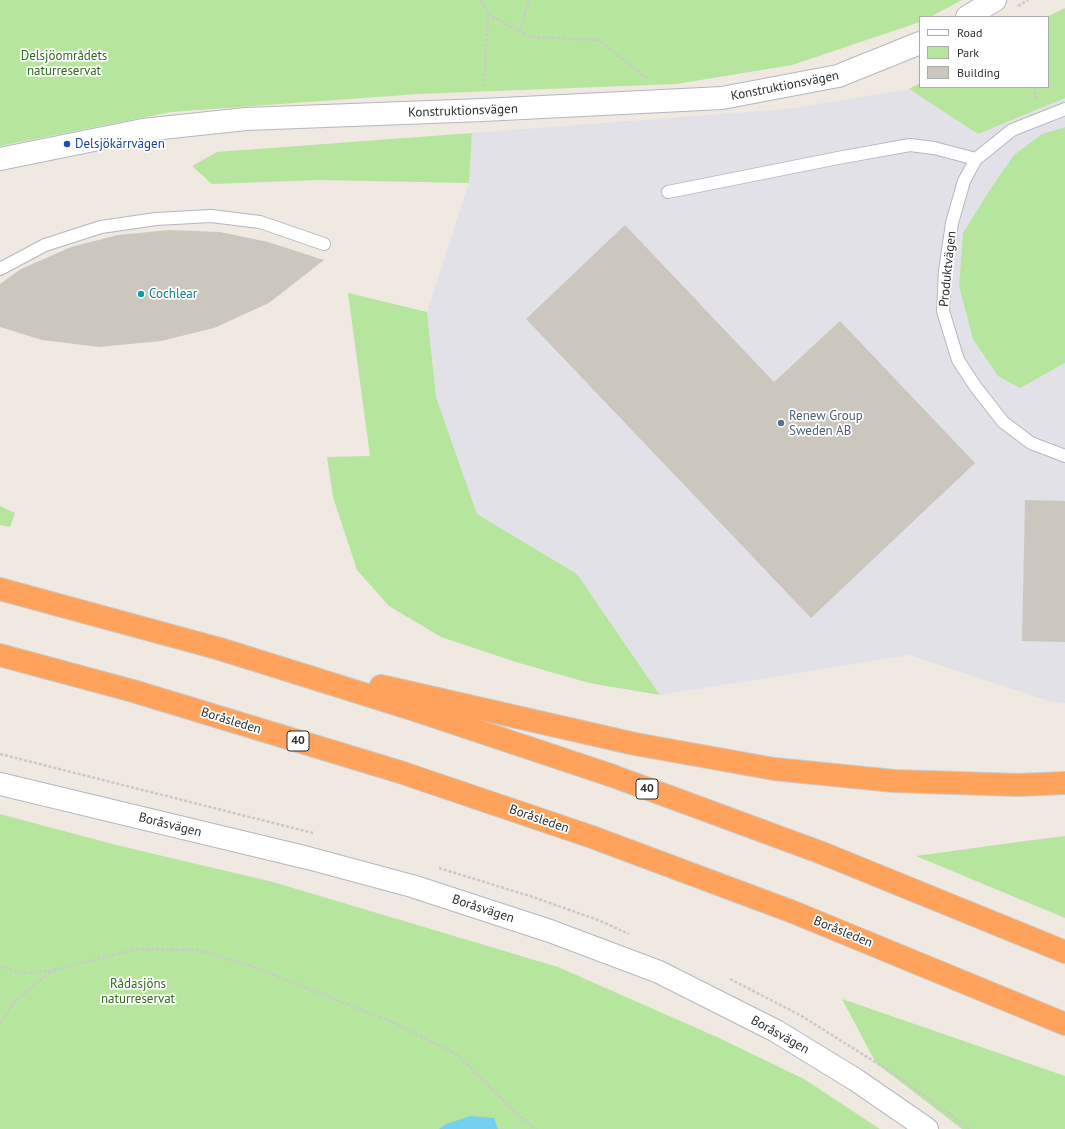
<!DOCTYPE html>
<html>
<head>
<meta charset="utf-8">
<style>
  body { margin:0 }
  #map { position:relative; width:1065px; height:1129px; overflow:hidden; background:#efe9e1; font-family:"PT Sans",sans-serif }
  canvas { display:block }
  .legend { position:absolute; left:919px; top:16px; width:130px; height:72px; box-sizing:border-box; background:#fff; border:1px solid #ababab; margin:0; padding:5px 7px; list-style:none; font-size:12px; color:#2e2e2e }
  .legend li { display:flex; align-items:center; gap:8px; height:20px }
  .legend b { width:20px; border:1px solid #ababab }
</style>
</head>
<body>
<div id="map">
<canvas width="1065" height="1129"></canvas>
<ul class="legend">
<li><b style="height:5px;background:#fff"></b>Road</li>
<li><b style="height:11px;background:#b6e59e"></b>Park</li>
<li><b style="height:11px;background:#cbc7bf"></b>Building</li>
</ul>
</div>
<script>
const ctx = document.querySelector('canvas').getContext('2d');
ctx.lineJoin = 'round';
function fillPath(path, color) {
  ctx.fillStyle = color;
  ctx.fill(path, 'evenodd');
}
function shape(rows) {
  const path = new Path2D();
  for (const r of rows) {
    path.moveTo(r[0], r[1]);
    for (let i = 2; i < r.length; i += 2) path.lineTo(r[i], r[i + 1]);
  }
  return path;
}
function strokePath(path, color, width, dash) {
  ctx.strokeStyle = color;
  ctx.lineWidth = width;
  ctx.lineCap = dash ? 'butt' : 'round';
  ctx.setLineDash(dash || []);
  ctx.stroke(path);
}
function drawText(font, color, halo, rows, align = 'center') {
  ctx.font = font + ' "PT Sans",sans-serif';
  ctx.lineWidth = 3.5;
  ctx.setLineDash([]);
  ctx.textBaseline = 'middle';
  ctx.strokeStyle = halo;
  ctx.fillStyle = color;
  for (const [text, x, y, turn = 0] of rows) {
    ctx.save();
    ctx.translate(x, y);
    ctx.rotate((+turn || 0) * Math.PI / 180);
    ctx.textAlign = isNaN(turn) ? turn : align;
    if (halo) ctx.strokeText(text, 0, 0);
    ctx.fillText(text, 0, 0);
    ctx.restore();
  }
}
fillPath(shape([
  [909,89,978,134,1065,98,1065,127,1042,134,989,191,963,233,959,286,1020,388,1065,363,1065,703,1052,702,910,655,660,695,577,574,477,514,436,397,427,312,469,183,472,133,787,109]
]), '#e3e1e8');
fillPath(shape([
  [0,0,962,0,930,17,920,17,920,22,792,65,676,84,418,94,171,112,0,146],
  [1065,8,1065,98,978,134,909,89,920,83,920,87,1048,87,1047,17],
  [1065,127,1065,363,1020,388,998,376,973,339,959,286,963,233,989,191,1014,155,1042,134],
  [472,133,469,183,319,180,212,184,192,166,217,152],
  [348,293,427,312,436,397,477,514,577,574,660,695,589,683,516,662,441,637,389,606,357,570,333,497,327,457,370,456],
  [0,506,15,513,10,527,0,525],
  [0,814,116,845,273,882,558,967,719,1038,804,1079,880,1129,0,1129],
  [1065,836,1065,918,916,856,1018,842],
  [842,999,1065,1076,1065,1129,962,1129,876,1063]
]), '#b6e59e');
fillPath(shape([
  [471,1116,494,1118,498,1129,439,1129,446,1124]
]), '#75cff0');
fillPath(shape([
  [625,225,774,382,840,321,975,463,811,618,526,319],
  [169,230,220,232,268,242,324,260,269,303,214,328,161,341,99,347,42,340,0,327,0,284,21,269,71,247,118,235],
  [1025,500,1065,501,1065,642,1022,641]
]), '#cbc7bf');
const lane = shape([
  [1065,109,1012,130,976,159,964,181,952,223,945,271,943,311,958,360,975,386,1003,422,1031,443,1065,456],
  [668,192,838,158,910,145,934,148,976,159],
  [0,269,45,245,101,227,156,219,211,216,260,222,324,244]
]);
const street = shape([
  [967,17,995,0],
  [0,159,143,130,246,119,483,110,722,98,838,76,920,43]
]);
const secondary = shape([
  [0,784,308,858,412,886,550,931,659,972,776,1031,856,1080,927,1129]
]);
const highway = shape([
  [0,589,220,649,415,710,613,776,822,853,1065,952],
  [0,655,133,691,400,772,592,837,793,912,1065,1024],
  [381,686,635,744,774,769,894,781,1018,785,1065,783]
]);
strokePath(lane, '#b4b7c1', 14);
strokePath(street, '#b4b7c1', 24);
strokePath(secondary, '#b4b7c1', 24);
strokePath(highway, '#c9c9c9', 24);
strokePath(shape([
  [481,0,488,14,484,88],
  [1018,6,1028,0],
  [488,14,530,37,599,40,646,78],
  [520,31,529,0],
  [1034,87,1036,100],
  [0,754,313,833],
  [439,868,533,897,598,920,629,934],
  [0,966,20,973,51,971,137,949,197,950,249,965,399,1025,457,1055,518,1115,536,1129],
  [730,979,800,1015,899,1077,970,1129],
  [0,1024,15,1001,51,971]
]), '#c9c9c9', 2.5, [3, 2]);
strokePath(lane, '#fff', 12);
strokePath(street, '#fff', 22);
strokePath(secondary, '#fff', 22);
strokePath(highway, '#ffa35c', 22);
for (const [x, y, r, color] of [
  [67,144,4,"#1a4fb4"],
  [141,294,4,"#0f9aa8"],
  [781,423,4,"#5c6f8a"]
]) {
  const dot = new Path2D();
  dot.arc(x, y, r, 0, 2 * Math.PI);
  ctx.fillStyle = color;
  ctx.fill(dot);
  strokePath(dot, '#fff', 1.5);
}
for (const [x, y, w] of [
  [298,741,22],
  [647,789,22]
]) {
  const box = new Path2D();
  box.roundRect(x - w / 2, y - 10, w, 20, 3);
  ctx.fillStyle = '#fff';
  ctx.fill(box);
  strokePath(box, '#2e2e2e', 1);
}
drawText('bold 12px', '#2e2e2e', null, [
  ["40",298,741],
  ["40",647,789]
]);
drawText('13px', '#2c6e1b', '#fff', [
  ["Delsjöområdets",64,56],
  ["naturreservat",64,71],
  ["Rådasjöns",138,984],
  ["naturreservat",138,999]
]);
drawText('13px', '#2e2e2e', '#fff', [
  ["Konstruktionsvägen",785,86,-11],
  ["Konstruktionsvägen",463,111,-2],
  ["Produktvägen",948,269,-84],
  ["Boråsleden",231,721,17],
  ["Boråsleden",539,819,19],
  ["Boråsvägen",170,825,14],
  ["Boråsvägen",483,909,18],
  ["Boråsleden",843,932,22],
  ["Boråsvägen",780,1035,29]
]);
drawText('13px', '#164399', '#fff', [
  ["Delsjökärrvägen",75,144]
], 'left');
drawText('13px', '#0d838f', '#fff', [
  ["Cochlear",149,294]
], 'left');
drawText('13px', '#4e5e75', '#fff', [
  ["Renew Group",789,416],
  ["Sweden AB",789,431]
], 'left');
</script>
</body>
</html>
